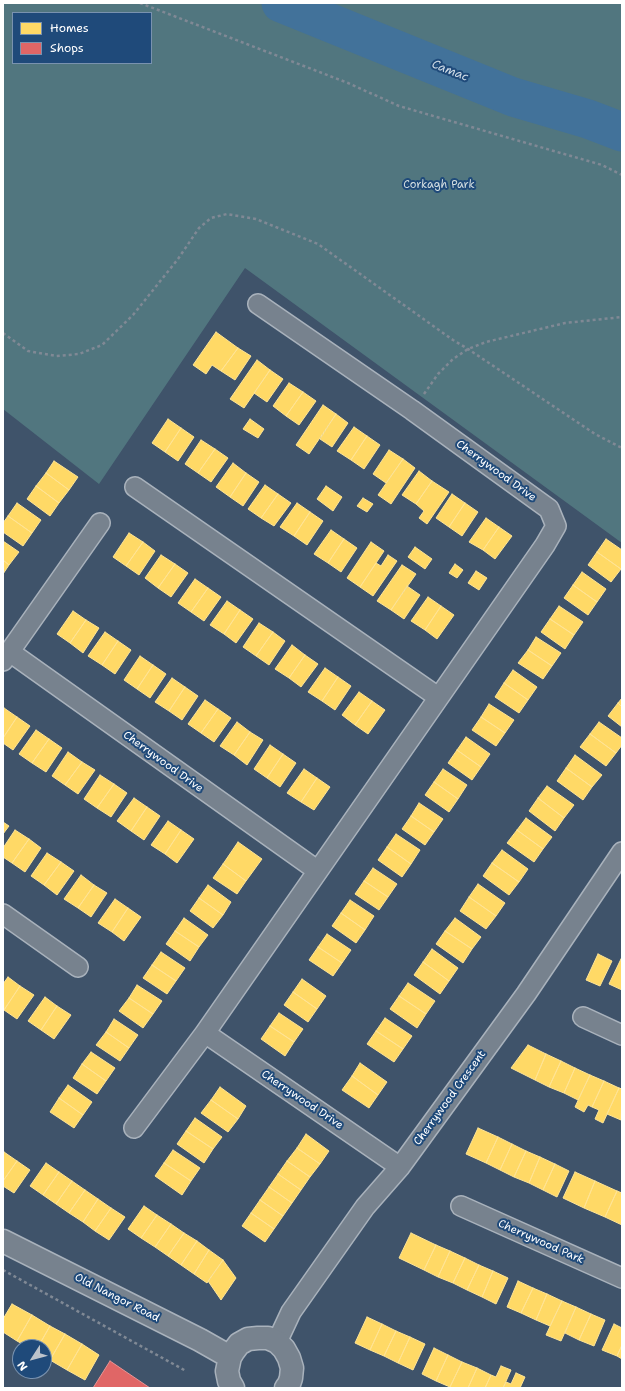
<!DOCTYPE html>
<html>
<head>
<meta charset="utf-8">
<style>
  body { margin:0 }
  #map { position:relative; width:625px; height:1391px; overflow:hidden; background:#3f536a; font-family:"Shantell Sans",sans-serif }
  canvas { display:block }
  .frame { position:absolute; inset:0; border:4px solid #fff; pointer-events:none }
  .legend { position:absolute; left:12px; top:12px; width:140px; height:52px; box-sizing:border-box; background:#1f4a7a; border:1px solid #7992af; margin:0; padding:5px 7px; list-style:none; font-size:12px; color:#fff }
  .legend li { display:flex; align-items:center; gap:8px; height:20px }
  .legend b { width:20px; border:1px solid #7992af }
  .north { position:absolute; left:12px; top:1339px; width:40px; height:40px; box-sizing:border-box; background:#1f4a7a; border:1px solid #7992af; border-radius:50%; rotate:234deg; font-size:11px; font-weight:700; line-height:16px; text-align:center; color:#fff }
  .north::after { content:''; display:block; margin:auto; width:14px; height:18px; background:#bcc3cb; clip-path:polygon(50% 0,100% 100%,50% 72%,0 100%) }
</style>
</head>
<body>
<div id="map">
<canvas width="625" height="1391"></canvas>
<div class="frame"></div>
<ul class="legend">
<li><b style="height:11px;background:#ffd966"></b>Homes</li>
<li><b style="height:11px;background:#e06666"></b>Shops</li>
</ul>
<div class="north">N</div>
</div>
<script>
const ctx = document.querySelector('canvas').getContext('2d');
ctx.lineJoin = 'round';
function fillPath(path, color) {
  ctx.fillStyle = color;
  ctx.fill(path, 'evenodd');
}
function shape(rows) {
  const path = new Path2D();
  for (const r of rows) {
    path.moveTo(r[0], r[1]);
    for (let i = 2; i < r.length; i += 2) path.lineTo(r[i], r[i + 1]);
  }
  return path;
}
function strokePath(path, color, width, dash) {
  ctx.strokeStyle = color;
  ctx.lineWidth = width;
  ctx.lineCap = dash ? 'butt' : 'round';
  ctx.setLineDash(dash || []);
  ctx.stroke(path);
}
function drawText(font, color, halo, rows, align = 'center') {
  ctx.font = font + ' "Shantell Sans",sans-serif';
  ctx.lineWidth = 4;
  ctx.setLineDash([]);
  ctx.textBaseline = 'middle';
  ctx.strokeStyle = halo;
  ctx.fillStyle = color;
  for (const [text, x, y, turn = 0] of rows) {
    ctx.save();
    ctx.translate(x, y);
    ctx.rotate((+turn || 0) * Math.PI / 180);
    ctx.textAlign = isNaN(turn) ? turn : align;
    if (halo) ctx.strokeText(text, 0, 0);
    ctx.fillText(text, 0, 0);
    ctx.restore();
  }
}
fillPath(shape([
  [3,3,622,3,622,543,245,268,99,484,3,409],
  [13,13,151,13,151,63,13,63]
]), '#51767f');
const homes = shape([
  [216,332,238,348,221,371,212,365,206,374,193,365,216,332],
  [238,348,251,356,235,380,221,371,238,348],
  [257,360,270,370,244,408,230,399,257,360],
  [270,370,283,379,267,402,254,393,270,370],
  [289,383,303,392,286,416,273,406,289,383],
  [303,392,316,401,299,425,286,416,303,392],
  [323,405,336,414,309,454,296,445,323,405],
  [336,414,348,423,332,447,320,439,336,414],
  [168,419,181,428,165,452,152,443,168,419],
  [250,419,264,429,258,438,243,429,250,419],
  [354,427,367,436,351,460,337,451,354,427],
  [181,428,194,437,178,461,165,452,181,428],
  [367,436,380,445,364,469,351,460,367,436],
  [201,440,215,449,198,473,185,464,201,440],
  [215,449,228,458,211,482,198,473,215,449],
  [389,450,403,459,386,483,373,474,389,450],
  [403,459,415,468,391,504,378,495,403,459],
  [54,461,78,477,69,490,46,473,54,461],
  [233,463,246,473,230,497,216,487,233,463],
  [419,471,432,481,416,504,402,495,419,471],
  [46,473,69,490,59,503,36,486,46,473],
  [246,473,259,482,243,506,230,497,246,473],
  [432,481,449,492,427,524,419,518,424,511,416,504,432,481],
  [265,485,278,494,261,518,248,509,265,485],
  [36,486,59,503,50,516,27,499,36,486],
  [326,486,342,497,333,511,317,499,326,486],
  [278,494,291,503,274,526,261,518,278,494],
  [452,494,465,503,449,527,436,518,452,494],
  [363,498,373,504,367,512,357,506,363,498],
  [17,503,41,520,32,533,8,516,17,503],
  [297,503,310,512,294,536,280,527,297,503],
  [465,503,478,512,462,536,449,527,465,503],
  [310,512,323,521,307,545,294,536,310,512],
  [8,516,32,533,23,546,3,532,3,523,8,516],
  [486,518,499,527,483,550,469,542,486,518],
  [499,527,512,536,495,559,483,550,499,527],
  [331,530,344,539,328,563,314,554,331,530],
  [129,533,143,542,126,566,113,557,129,533],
  [344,539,357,548,341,572,328,563,344,539],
  [606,539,622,550,622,567,621,569,597,552,606,539],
  [3,541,19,552,9,565,3,560,3,541],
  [143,542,155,551,139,575,126,566,143,542],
  [371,542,384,551,360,587,347,578,371,542],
  [415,547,432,559,425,569,408,557,415,547],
  [597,552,621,569,611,582,588,565,597,552],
  [161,555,175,564,158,588,145,578,161,555],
  [388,555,397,561,373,596,360,587,376,563,381,566,388,555],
  [3,560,9,565,3,574,3,560],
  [175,564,188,573,171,597,158,588,175,564],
  [455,564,463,570,457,578,449,573,455,564],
  [402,565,416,574,391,610,377,601,402,565],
  [476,571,487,578,479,590,468,583,476,571],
  [582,572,606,589,597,602,573,585,582,572],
  [195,579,208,588,191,612,178,603,195,579],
  [573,585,597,602,588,615,564,598,573,585],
  [407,586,420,595,404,619,391,610,407,586],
  [208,588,221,597,204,621,191,612,208,588],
  [428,597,441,606,425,630,411,621,428,597],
  [227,601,240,610,224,634,210,625,227,601],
  [441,606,454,615,437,639,425,630,441,606],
  [559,606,583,622,574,635,550,619,559,606],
  [240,610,253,619,236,643,224,634,240,610],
  [73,611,86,620,70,643,57,634,73,611],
  [550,619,574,635,565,649,541,632,550,619],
  [86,620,99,628,83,653,70,643,86,620],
  [259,623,273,632,256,656,243,647,259,623],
  [105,632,118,641,102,665,88,656,105,632],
  [273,632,285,641,269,665,256,656,273,632],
  [536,637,561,653,552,666,528,650,536,637],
  [118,641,131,650,115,674,102,665,118,641],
  [292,645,305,655,289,678,275,669,292,645],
  [528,650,552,666,543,679,518,663,528,650],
  [305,655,318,664,301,687,289,678,305,655],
  [140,656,153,665,137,689,124,680,140,656],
  [153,665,166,674,150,698,137,689,153,665],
  [325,668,338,677,322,701,308,692,325,668],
  [513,670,537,687,528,700,504,683,513,670],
  [338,677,351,686,335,710,322,701,338,677],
  [172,678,185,687,169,711,155,702,172,678],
  [504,683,528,700,519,713,495,697,504,683],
  [185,687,198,696,182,720,169,711,185,687],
  [359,692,372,701,355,725,342,715,359,692],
  [622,698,622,707,618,703,622,698],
  [205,700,218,709,201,733,188,724,205,700],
  [372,701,385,710,368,734,355,725,372,701],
  [618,703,622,707,622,727,608,716,618,703],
  [489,704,514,720,505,733,481,717,489,704],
  [4,708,17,717,3,738,3,709,4,708],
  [218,709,231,718,214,742,201,733,218,709],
  [17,717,30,726,13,750,3,743,3,738,17,717],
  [481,717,505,733,496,746,472,730,481,717],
  [237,722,250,732,234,755,220,746,237,722],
  [599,722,622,738,622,745,616,753,590,734,599,722],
  [36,730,49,739,32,763,19,754,36,730],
  [250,732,263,740,247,765,234,755,250,732],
  [590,734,616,753,606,766,580,747,590,734],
  [466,737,490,754,481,767,457,750,466,737],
  [49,739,62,748,46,772,32,763,49,739],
  [270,745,283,754,267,778,254,769,270,745],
  [457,750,481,767,472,780,448,763,457,750],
  [68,752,82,762,65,785,52,776,68,752],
  [283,754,296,763,280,787,267,778,283,754],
  [575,755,602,775,592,787,566,768,575,755],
  [82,762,95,770,78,794,65,785,82,762],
  [566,768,592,787,583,800,557,781,566,768],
  [304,769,317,778,301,802,287,793,304,769],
  [443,769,467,785,458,799,434,782,443,769],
  [100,775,114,784,97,808,84,799,100,775],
  [317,778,330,787,314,810,301,802,317,778],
  [434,782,458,799,449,812,425,795,434,782],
  [114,784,127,793,111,817,97,808,114,784],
  [547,786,574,805,564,818,538,798,547,786],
  [134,798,147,807,131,831,117,821,134,798],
  [538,798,564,818,555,831,529,811,538,798],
  [419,803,443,819,434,832,411,816,419,803],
  [147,807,160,816,144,840,131,831,147,807],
  [411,816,434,832,425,845,402,829,411,816],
  [526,818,552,837,543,849,517,830,526,818],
  [168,821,181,830,165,854,151,845,168,821],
  [3,822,9,826,3,834,3,822],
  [15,830,29,839,12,863,3,857,3,848,15,830],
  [181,830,194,839,177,863,165,854,181,830],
  [517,830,543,849,534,862,507,843,517,830],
  [396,834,420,850,411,864,387,847,396,834],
  [29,839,41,848,25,872,12,863,29,839],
  [238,842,262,859,246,881,223,864,238,842],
  [387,847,411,864,402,877,378,860,387,847],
  [502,850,528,869,519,882,492,863,502,850],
  [47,853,61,862,44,885,31,876,47,853],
  [61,862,74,871,57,895,44,885,61,862],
  [492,863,519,882,509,895,483,876,492,863],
  [223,864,246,881,237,894,213,878,223,864],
  [373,868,397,884,388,897,364,881,373,868],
  [81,875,94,885,78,908,64,899,81,875],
  [364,881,388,897,379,910,355,894,364,881],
  [478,884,505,903,496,916,469,897,478,884],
  [94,885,107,893,91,917,78,908,94,885],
  [208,885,231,902,223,915,199,898,208,885],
  [469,897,496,916,486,929,460,911,469,897],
  [199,898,223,915,213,928,190,911,199,898],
  [115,899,128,908,112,932,98,923,115,899],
  [350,900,374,916,365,930,341,913,350,900],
  [128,908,141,917,124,941,112,932,128,908],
  [341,913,365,930,356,943,332,926,341,913],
  [184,918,208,935,199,947,175,931,184,918],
  [455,918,481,937,472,949,445,931,455,918],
  [175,931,199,947,190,961,166,944,175,931],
  [445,931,472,949,463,963,436,944,445,931],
  [327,934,351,950,342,963,318,947,327,934],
  [318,947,342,963,333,976,309,960,318,947],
  [432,949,458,968,449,981,423,962,432,949],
  [161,952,185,968,176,981,152,965,161,952],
  [598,954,612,961,600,986,586,980,598,954],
  [621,959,622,959,622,990,609,984,621,959],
  [423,962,449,981,440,994,414,975,423,962],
  [152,965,176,981,167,994,143,978,152,965],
  [8,977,20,986,4,1010,3,984,8,977],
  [302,979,326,996,317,1009,293,992,302,979],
  [408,983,435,1001,426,1014,399,996,408,983],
  [137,985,162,1001,153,1014,129,998,137,985],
  [20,986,34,995,17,1019,4,1010,20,986],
  [293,992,317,1009,308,1022,284,1005,293,992],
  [399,996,426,1014,417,1028,390,1009,399,996],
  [45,997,57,1006,41,1030,28,1021,45,997],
  [129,998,153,1014,143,1028,119,1011,129,998],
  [57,1006,71,1015,54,1039,41,1030,57,1006],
  [279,1013,303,1029,294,1042,270,1026,279,1013],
  [385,1018,412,1036,403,1049,376,1031,385,1018],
  [114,1019,138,1035,129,1048,106,1032,114,1019],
  [270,1026,294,1042,285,1056,261,1039,270,1026],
  [376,1031,403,1049,394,1062,367,1044,376,1031],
  [106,1032,129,1048,120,1061,96,1045,106,1032],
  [528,1045,546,1054,535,1080,511,1068,528,1045],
  [91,1052,115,1068,106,1081,82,1064,91,1052],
  [546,1054,561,1061,549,1087,535,1080,546,1054],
  [561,1061,575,1068,564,1093,549,1087,561,1061],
  [360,1063,387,1082,378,1095,352,1076,360,1063],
  [82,1064,106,1081,97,1094,73,1078,82,1064],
  [575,1068,590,1075,578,1100,564,1093,575,1068],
  [590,1075,604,1081,592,1107,588,1105,584,1112,575,1107,590,1075],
  [352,1076,378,1095,369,1108,342,1090,352,1076],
  [604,1081,619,1088,603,1123,595,1119,599,1110,592,1107,604,1081],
  [68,1085,92,1102,83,1115,59,1098,68,1085],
  [220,1087,246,1106,238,1119,211,1100,220,1087],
  [619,1088,622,1089,621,1120,607,1114,619,1088],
  [59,1098,83,1115,74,1128,50,1112,59,1098],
  [211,1100,238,1119,228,1132,201,1113,211,1100],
  [195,1118,222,1137,213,1149,186,1131,195,1118],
  [478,1128,498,1137,486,1163,466,1154,478,1128],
  [186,1131,213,1149,204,1163,177,1144,186,1131],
  [306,1134,329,1151,320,1164,297,1148,306,1134],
  [498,1137,512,1144,500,1170,486,1163,498,1137],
  [512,1144,526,1151,514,1177,500,1170,512,1144],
  [297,1148,320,1164,310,1177,287,1161,297,1148],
  [173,1150,200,1168,191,1181,164,1163,173,1150],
  [526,1151,540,1157,529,1183,514,1177,526,1151],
  [4,1152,17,1161,3,1181,3,1153,4,1152],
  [540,1157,555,1164,543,1190,529,1183,540,1157],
  [17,1161,30,1170,14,1193,3,1186,3,1181,17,1161],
  [287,1161,310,1177,301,1190,278,1174,287,1161],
  [46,1163,59,1172,43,1195,30,1186,46,1163],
  [164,1163,191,1181,182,1195,155,1176,164,1163],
  [555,1164,569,1171,557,1197,543,1190,555,1164],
  [59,1172,72,1181,56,1204,43,1195,59,1172],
  [575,1172,595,1181,584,1208,563,1198,575,1172],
  [278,1174,301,1190,292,1203,269,1187,278,1174],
  [72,1181,85,1190,69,1213,56,1204,72,1181],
  [595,1181,617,1191,605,1217,584,1208,595,1181],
  [269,1187,292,1203,283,1216,260,1200,269,1187],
  [85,1190,98,1199,83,1222,69,1213,85,1190],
  [617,1191,622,1193,622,1225,605,1217,617,1191],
  [98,1199,111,1208,95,1231,83,1222,98,1199],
  [260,1200,283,1216,274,1229,251,1213,260,1200],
  [144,1206,157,1215,141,1238,128,1229,144,1206],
  [111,1208,125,1217,109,1240,95,1231,111,1208],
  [251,1213,274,1229,265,1242,242,1226,251,1213],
  [157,1215,171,1224,155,1247,141,1238,157,1215],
  [171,1224,184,1233,168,1256,155,1247,171,1224],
  [184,1233,197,1241,181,1265,168,1256,184,1233],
  [411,1233,436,1245,424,1270,399,1258,411,1233],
  [197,1241,209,1250,194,1274,181,1265,197,1241],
  [436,1245,450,1251,438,1277,424,1270,436,1245],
  [209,1250,223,1260,207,1283,194,1274,209,1250],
  [450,1251,465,1258,453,1283,438,1277,450,1251],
  [465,1258,479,1265,467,1290,453,1283,465,1258],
  [223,1260,236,1278,221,1300,208,1281,223,1260],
  [479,1265,493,1271,482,1297,467,1290,479,1265],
  [493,1271,508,1278,496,1304,482,1297,493,1271],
  [518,1281,533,1288,521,1313,507,1307,518,1281],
  [533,1288,547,1294,536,1320,521,1313,533,1288],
  [547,1294,562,1301,550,1326,536,1320,547,1294],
  [562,1301,576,1307,561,1341,546,1335,562,1301],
  [12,1304,32,1315,17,1341,3,1332,3,1319,12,1304],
  [576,1307,591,1314,579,1340,565,1333,576,1307],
  [591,1314,605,1320,594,1346,579,1340,591,1314],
  [32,1315,50,1326,38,1347,28,1347,17,1341,32,1315],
  [367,1317,382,1324,370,1350,355,1343,367,1317],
  [382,1324,396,1331,384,1356,370,1350,382,1324],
  [614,1324,622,1328,622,1345,617,1356,602,1350,614,1324],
  [50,1326,65,1334,50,1360,44,1356,44,1347,38,1347,50,1326],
  [396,1331,410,1337,398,1363,384,1356,396,1331],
  [65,1334,82,1344,67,1370,50,1360,65,1334],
  [410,1337,425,1344,413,1370,398,1363,410,1337],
  [82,1344,99,1355,85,1380,67,1370,82,1344],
  [622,1345,622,1359,617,1356,622,1345],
  [434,1348,448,1355,436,1381,422,1374,434,1348],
  [448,1355,462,1362,450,1387,436,1381,448,1355],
  [462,1362,477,1368,468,1388,452,1388,450,1387,462,1362],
  [501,1366,511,1370,503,1388,485,1388,491,1375,496,1377,501,1366],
  [477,1368,491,1375,485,1388,468,1388,477,1368],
  [516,1373,525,1377,520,1388,503,1388,506,1382,511,1384,516,1373]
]);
fillPath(homes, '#ffd966');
strokePath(homes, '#ffe494', 1);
const shops = shape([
  [110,1361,150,1388,93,1388,110,1361]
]);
fillPath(shops, '#e06666');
strokePath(shops, '#e99494', 1);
strokePath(shape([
  [281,3,513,97,588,119,622,132]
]), '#42729a', 39);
const minor = shape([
  [135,487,438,697],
  [10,652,318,871],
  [3,661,100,523],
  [3,914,78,967],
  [583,1017,622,1035],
  [205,1033,400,1167],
  [134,1128,205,1033,545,545,556,526,549,509,412,410,258,304],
  [461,1206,622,1278],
  [277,1342,291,1312,365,1207,400,1167,526,994,622,852]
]);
const tertiary = shape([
  [3,1241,200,1340,230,1357],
  [233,1388,229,1381,227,1371,230,1357,233,1352,239,1344,248,1339,258,1338,268,1338,277,1342,284,1349,289,1358,292,1368,291,1378,289,1384,286,1388]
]);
strokePath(minor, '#a9b2bc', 22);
strokePath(tertiary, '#a9b2bc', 25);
strokePath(shape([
  [140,3,348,83,399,106,602,165,622,175],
  [3,333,28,351,56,356,79,354,102,345,133,315,178,259,199,228,211,218,227,214,256,219,318,244,453,340,468,349,595,434,622,448],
  [424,394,438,374,453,359,468,349,486,342,565,323,622,317],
  [3,1270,186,1371]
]), '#808995', 2.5, [3, 3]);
strokePath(minor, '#77828e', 19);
strokePath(tertiary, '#77828e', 22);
drawText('11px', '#d4dee0', '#1f4a7a', [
  ["Corkagh Park",439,185]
]);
drawText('11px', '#fff', '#1f4a7a', [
  ["Cherrywood Drive",496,471,36],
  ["Cherrywood Drive",163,762,36],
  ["Cherrywood Crescent",450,1098,-54],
  ["Cherrywood Drive",302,1100,34],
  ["Cherrywood Park",541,1242,24],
  ["Old Nangor Road",117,1298,27]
]);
drawText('italic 12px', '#d0dce7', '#1f4a7a', [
  ["Camac",450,71,22]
]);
</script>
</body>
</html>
